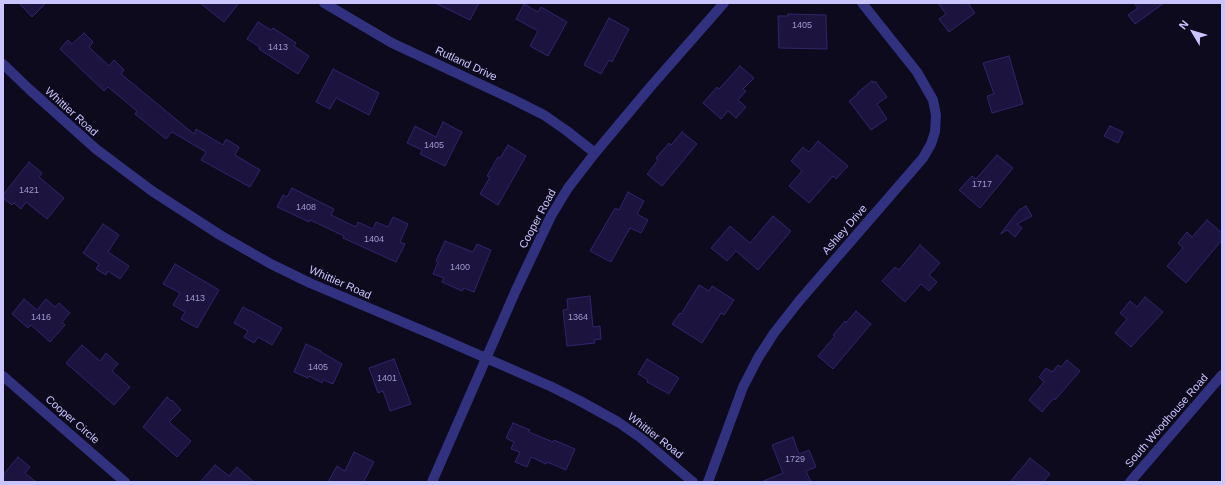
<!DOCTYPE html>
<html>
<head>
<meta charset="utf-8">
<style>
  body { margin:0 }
  #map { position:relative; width:1225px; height:485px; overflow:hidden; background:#0c0a1c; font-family:Helvetica,sans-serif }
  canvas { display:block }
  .frame { position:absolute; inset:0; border:4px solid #cac5ff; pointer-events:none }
  .north { position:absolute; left:1173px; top:12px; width:40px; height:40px; -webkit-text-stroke:3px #0c0a1c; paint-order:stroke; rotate:308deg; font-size:11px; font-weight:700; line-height:16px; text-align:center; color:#cac5ff }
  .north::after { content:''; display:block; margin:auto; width:14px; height:18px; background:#cac5ff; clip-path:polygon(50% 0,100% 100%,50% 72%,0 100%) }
</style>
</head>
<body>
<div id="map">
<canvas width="1225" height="485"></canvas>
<div class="frame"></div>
<div class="north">N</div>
</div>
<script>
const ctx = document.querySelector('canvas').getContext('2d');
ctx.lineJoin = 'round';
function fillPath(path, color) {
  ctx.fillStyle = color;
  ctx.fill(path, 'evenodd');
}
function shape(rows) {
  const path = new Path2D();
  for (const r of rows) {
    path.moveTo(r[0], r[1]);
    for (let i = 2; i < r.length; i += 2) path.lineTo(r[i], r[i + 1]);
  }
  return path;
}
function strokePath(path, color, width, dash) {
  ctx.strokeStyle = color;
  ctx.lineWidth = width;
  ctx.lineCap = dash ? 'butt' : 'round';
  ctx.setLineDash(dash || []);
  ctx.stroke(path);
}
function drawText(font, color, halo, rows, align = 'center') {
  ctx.font = font + ' Helvetica,sans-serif';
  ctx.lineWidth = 3.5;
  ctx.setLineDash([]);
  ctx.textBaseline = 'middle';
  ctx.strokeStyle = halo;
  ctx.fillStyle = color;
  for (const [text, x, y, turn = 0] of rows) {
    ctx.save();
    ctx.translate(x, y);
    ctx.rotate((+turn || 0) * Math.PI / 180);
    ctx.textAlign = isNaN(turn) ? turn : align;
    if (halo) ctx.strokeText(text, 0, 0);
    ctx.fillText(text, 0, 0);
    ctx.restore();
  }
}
const building = shape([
  [19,3,46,3,32,17,19,3],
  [200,3,239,3,224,22,200,3],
  [435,3,479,3,470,20,435,3],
  [938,3,968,3,975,13,949,32,939,19,946,14,938,3],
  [1134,3,1164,3,1135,24,1128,15,1138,8,1134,3],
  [524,4,538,12,541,7,567,22,548,56,530,46,538,31,516,19,524,4],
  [788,14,826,15,827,49,779,48,778,16,788,16,788,14],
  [609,18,629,29,612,62,609,60,601,74,584,65,609,18],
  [258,22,271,30,273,28,296,43,294,46,309,56,298,74,259,49,260,47,247,39,258,22],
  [84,33,93,42,89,47,109,66,114,60,124,70,121,74,194,134,196,129,223,145,226,139,239,147,235,155,260,170,250,187,201,160,206,152,172,132,166,139,135,114,137,111,108,87,104,91,60,49,68,40,72,44,84,33],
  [1009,56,1023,104,992,113,987,96,994,94,983,63,1009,56],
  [740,66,754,78,743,89,746,91,738,100,746,107,736,118,728,111,721,119,703,103,717,87,719,89,740,66],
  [333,69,379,93,369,115,336,98,330,109,316,102,333,69],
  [872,81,873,83,875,81,887,97,877,104,887,119,871,130,849,101,858,94,857,93,872,81],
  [443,122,462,132,445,166,420,154,422,150,407,143,415,126,436,137,443,122],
  [1110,126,1123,132,1118,143,1104,136,1110,126],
  [682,132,697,144,662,186,647,174,658,160,656,158,669,143,671,145,682,132],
  [818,141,848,166,836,179,833,176,809,203,789,186,802,171,791,161,803,147,809,152,818,141],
  [508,145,526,156,498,205,480,194,490,177,487,176,498,157,500,158,508,145],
  [997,155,1013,168,980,208,959,190,972,176,976,179,997,155],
  [29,162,42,173,39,177,64,198,47,219,26,202,21,209,14,203,12,205,3,198,3,195,29,162],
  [292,188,334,209,331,215,356,227,358,222,373,229,376,222,388,227,393,217,408,224,400,242,405,244,396,262,343,238,344,236,310,220,309,222,277,207,283,195,287,197,292,188],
  [628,192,644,201,637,214,648,220,641,233,630,228,611,262,590,251,615,208,619,210,628,192],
  [1026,206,1032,216,1017,224,1022,228,1015,237,1007,230,1001,234,1001,233,1019,210,1026,206],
  [773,216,791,231,758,270,736,251,727,261,711,248,730,226,750,243,773,216],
  [1207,220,1222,233,1222,240,1186,283,1167,266,1183,248,1178,243,1187,232,1192,237,1207,220],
  [103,224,119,235,108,252,129,266,120,279,108,271,106,275,96,269,99,264,83,253,103,224],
  [445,241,473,252,477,244,491,250,474,292,464,288,462,291,442,282,444,278,433,274,438,262,436,261,445,241],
  [920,245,940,263,929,275,937,282,929,291,921,284,905,302,882,281,895,267,899,270,920,245],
  [175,264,219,290,197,328,181,319,185,312,173,305,180,293,163,284,175,264],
  [699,285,709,291,712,286,734,300,724,315,721,313,702,343,672,324,680,313,681,314,699,285],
  [590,296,593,327,600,326,601,339,594,340,595,343,567,346,563,310,568,309,567,299,590,296],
  [1145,297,1163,312,1131,347,1115,333,1127,319,1120,313,1130,301,1137,307,1145,297],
  [24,299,37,310,46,299,55,307,59,303,70,313,62,322,65,325,50,342,31,325,28,328,12,314,24,299],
  [243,307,250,311,251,311,282,328,272,345,258,337,254,343,244,337,248,331,234,323,243,307],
  [856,311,871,324,833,369,818,356,835,336,833,335,845,321,846,323,856,311],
  [306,344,321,351,321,352,342,364,333,384,323,380,322,383,309,376,308,378,294,372,306,344],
  [82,345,100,361,106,353,118,364,112,371,130,387,114,405,66,363,82,345],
  [394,359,411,404,390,411,383,391,378,393,369,368,394,359],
  [647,359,679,378,669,394,647,382,648,380,638,374,647,359],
  [1067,360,1080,371,1055,400,1054,398,1042,412,1029,400,1044,382,1039,377,1046,368,1052,372,1058,365,1061,367,1067,360],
  [167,397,171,401,172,400,181,410,169,422,191,441,177,457,143,427,167,397],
  [513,423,530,430,529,432,553,442,554,440,575,449,566,470,547,462,546,464,531,457,527,467,515,462,520,452,511,449,514,442,506,438,513,423],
  [793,437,799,454,809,450,816,467,806,471,811,482,761,482,783,473,772,445,793,437],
  [354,452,374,462,364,481,366,482,328,482,337,466,345,471,354,452],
  [18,457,30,467,25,473,36,482,3,482,3,475,18,457],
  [1030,458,1050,474,1043,482,1010,482,1030,458],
  [215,465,229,476,237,467,254,482,200,482,215,465]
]);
fillPath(building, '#1c143f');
strokePath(building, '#31256c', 1);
strokePath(shape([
  [324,3,392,43,512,99,544,115,567,131,595,153],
  [3,64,29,89,96,149,152,191,220,235,271,264,310,283,438,337,552,387,580,401,618,422,641,438,693,482],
  [3,376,125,482],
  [432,482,516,290,551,216,568,188,595,153,652,85,724,3],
  [708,482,743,387,758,358,774,333,800,300,923,158,931,144,935,132,936,115,933,100,917,72,862,3],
  [1130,482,1222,375]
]), '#31317f', 10);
drawText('9px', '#9e99cf', null, [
  ["1405",802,26],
  ["1413",278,48],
  ["1405",434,146],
  ["1717",982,185],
  ["1421",29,191],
  ["1408",306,208],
  ["1404",374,240],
  ["1400",460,268],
  ["1413",195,299],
  ["1416",41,318],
  ["1364",578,318],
  ["1405",318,368],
  ["1401",387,379],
  ["1729",795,460]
]);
drawText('11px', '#cac5ff', '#0c0a1c', [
  ["Rutland Drive",466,64,25],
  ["Whittier Road",71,112,42],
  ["Cooper Road",538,219,-62],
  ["Ashley Drive",845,230,-49],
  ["Whittier Road",340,283,24],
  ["Cooper Circle",72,420,41],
  ["South Woodhouse Road",1167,421,-49],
  ["Whittier Road",655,436,38]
]);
</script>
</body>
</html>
